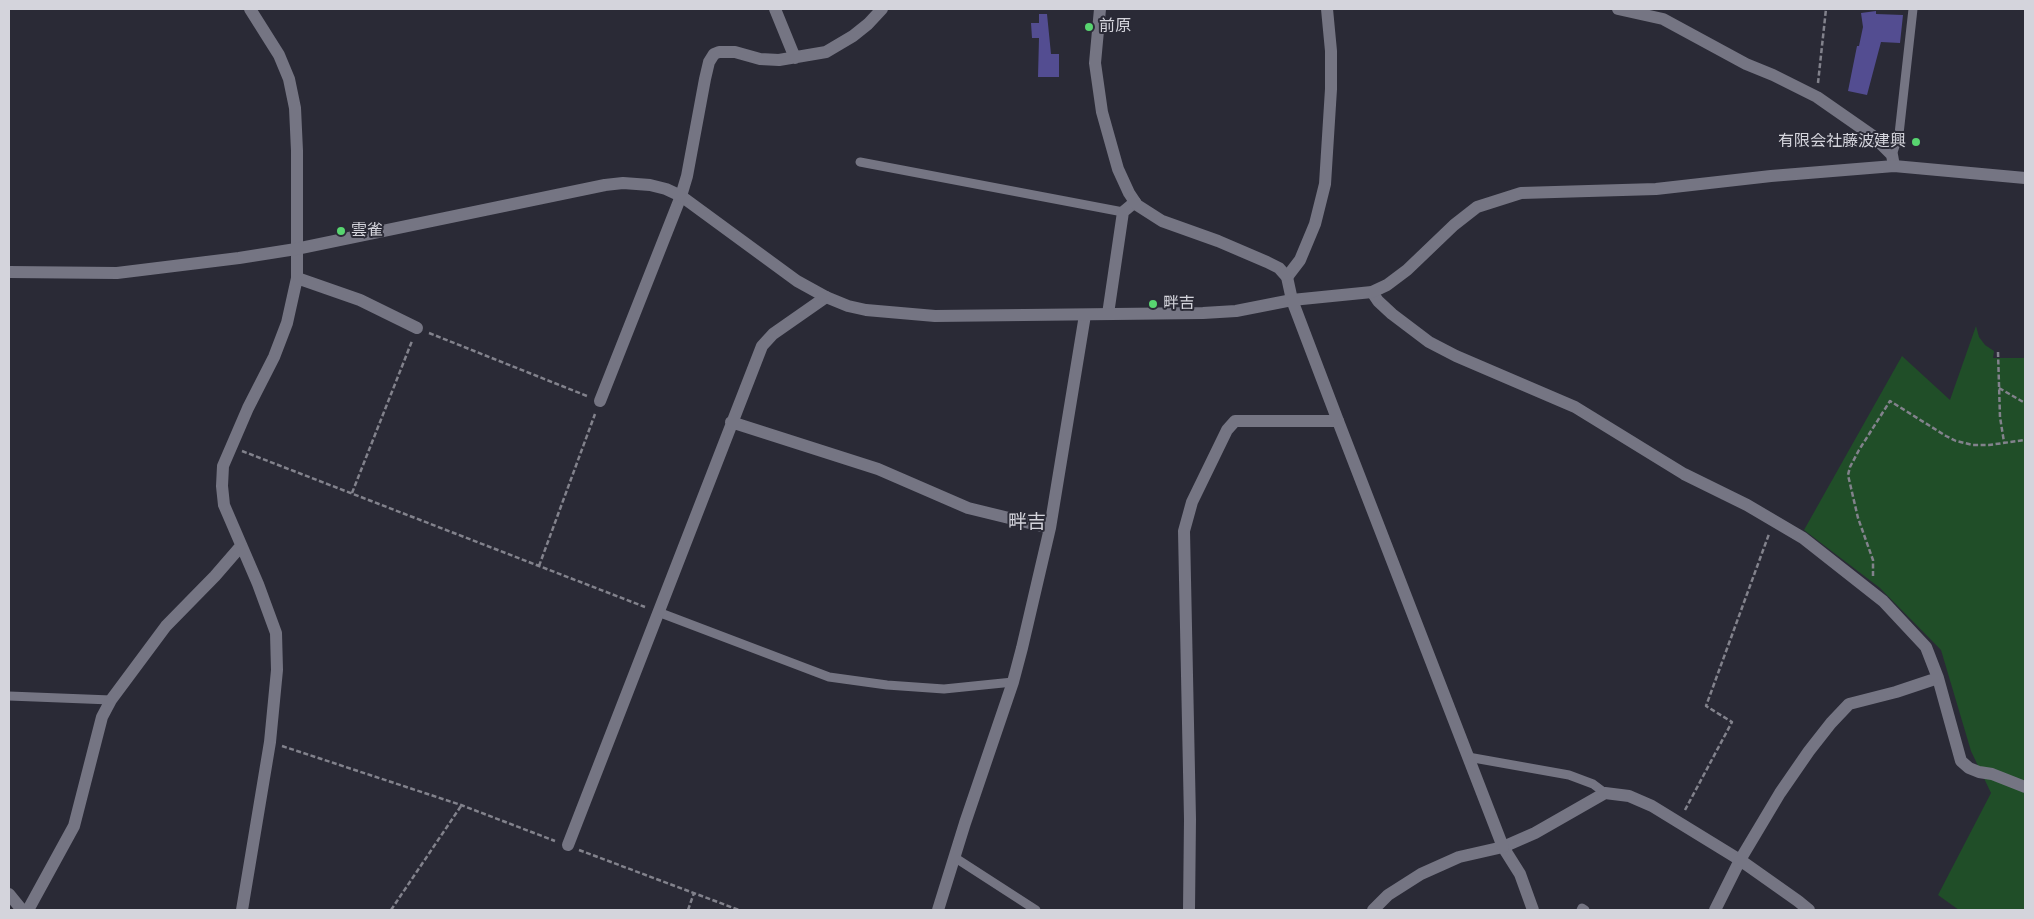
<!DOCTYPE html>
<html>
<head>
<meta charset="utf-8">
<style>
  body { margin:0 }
  #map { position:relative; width:2034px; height:919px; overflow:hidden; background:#2a2a36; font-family:"Source Serif 4",serif }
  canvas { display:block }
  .frame { position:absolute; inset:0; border:10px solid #d4d4dc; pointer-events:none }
</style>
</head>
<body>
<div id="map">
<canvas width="2034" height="919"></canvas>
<div class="frame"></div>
</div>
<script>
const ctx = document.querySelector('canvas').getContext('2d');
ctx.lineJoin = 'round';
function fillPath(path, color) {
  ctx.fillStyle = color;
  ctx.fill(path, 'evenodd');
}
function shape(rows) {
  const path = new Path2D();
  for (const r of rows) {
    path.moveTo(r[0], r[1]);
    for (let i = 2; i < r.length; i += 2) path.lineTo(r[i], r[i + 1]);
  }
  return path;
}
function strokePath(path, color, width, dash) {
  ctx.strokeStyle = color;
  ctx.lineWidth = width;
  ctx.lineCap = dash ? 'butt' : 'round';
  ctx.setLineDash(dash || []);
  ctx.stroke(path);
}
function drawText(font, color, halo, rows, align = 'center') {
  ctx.font = font + ' "Source Serif 4","Noto Sans JP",serif';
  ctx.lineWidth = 4;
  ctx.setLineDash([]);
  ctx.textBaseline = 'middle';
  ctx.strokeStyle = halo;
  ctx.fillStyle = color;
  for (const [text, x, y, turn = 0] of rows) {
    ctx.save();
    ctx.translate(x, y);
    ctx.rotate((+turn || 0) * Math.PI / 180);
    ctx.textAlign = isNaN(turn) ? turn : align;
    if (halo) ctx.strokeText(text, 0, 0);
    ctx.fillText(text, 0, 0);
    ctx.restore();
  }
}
fillPath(shape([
  [1976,326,1979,337,1985,345,1994,351,1993,358,2025,358,2025,910,1959,910,1938,895,1991,793,1971,751,1941,650,1880,588,1804,530,1902,356,1950,400]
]), '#204e28');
fillPath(shape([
  [1876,11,1876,14,1903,15,1900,43,1881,42,1867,95,1848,91,1857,46,1859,46,1863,27,1861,13],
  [1039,14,1047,14,1051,54,1059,54,1059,77,1038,77,1039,38,1032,38,1031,23,1039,23]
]), '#534d91');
strokePath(shape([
  [1818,83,1826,9],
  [429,333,587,396],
  [1998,352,2000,417,2004,442],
  [1999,388,2025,403],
  [242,451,645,607],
  [352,493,412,341],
  [539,566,595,414],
  [1873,576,1873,560,1858,518,1848,475,1850,467,1859,450,1890,401,1946,436,1956,441,1973,445,1989,445,2025,440],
  [282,746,461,805,555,841],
  [1685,810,1732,722,1706,706,1769,534],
  [579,850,739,910],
  [391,910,461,806],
  [688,910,694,893]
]), '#82828c', 2.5, [5, 2.5]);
strokePath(shape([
  [1892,155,1899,134,1913,9],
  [860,162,1123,212],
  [658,612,829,677,887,685,944,689,1013,682],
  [9,696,111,700],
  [1468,757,1569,775,1593,784,1605,793],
  [954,857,1036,910],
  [1581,910,1582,908,1585,910]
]), '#757583', 9);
strokePath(shape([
  [775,9,795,58],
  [1618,9,1663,19,1746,64,1773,75,1817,97,1873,136,1892,155,1894,166],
  [1287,277,1300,260,1315,224,1325,184,1331,89,1331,51,1327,9],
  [297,278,360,300,417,328],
  [1372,292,1378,301,1392,314,1429,342,1456,356,1575,407,1684,474,1747,505,1803,538,1883,601,1926,647,1938,678,1961,761,1969,768,1979,772,1992,774,2025,787],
  [1108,314,1123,212,1135,202],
  [600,401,681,196,687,176,705,79,709,62,714,54,719,52,735,52,760,59,779,60,826,52,853,36,868,24,882,9],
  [731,422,878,469,968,508,1050,528],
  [568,845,762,346,773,334,826,297],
  [1503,847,1520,874,1533,910],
  [9,894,22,910],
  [28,910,74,826,102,717,111,700,166,626,215,576,241,546],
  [242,910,270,742,277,670,276,633,258,584,224,505,222,486,223,466,248,408,274,357,287,323,297,278,297,151,295,108,289,79,279,55,250,9],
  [938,910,965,823,1013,682,1022,648,1050,528,1085,315],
  [1189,910,1190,819,1184,531,1192,502,1227,430,1235,421,1338,421],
  [1373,910,1388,895,1421,874,1459,857,1503,847,1535,833,1605,793,1629,796,1652,806,1740,860,1798,901,1809,910],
  [1715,910,1740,860,1780,793,1809,751,1831,723,1849,704,1896,692,1938,678]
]), '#757583', 12);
strokePath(shape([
  [1100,9,1095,63,1102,112,1118,169,1129,193,1137,205,1162,221,1218,241,1267,262,1279,268,1287,277,1292,300,1338,421,1503,847],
  [9,272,117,273,239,258,296,249,605,185,623,183,650,185,666,189,681,196,797,281,826,297,848,306,866,310,935,316,1203,313,1236,311,1292,300,1372,292,1387,285,1407,270,1454,225,1477,207,1521,193,1656,189,1771,176,1894,166,2025,178]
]), '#757583', 12);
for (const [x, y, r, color] of [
  [1089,27,5,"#58d570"],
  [1916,142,5,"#58d570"],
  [341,231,5,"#58d570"],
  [1153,304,5,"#58d570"]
]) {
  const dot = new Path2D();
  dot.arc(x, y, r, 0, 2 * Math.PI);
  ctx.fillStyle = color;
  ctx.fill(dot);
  strokePath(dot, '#2a2a36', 2);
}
drawText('16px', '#d4d4dc', '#2a2a36', [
  ["前原",1099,27],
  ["有限会社藤波建興",1906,142,"right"],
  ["雲雀",351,231],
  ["畔吉",1163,304]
], 'left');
drawText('19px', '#d4d4dc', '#2a2a36', [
  ["畔吉",1027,523]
]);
</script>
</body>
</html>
